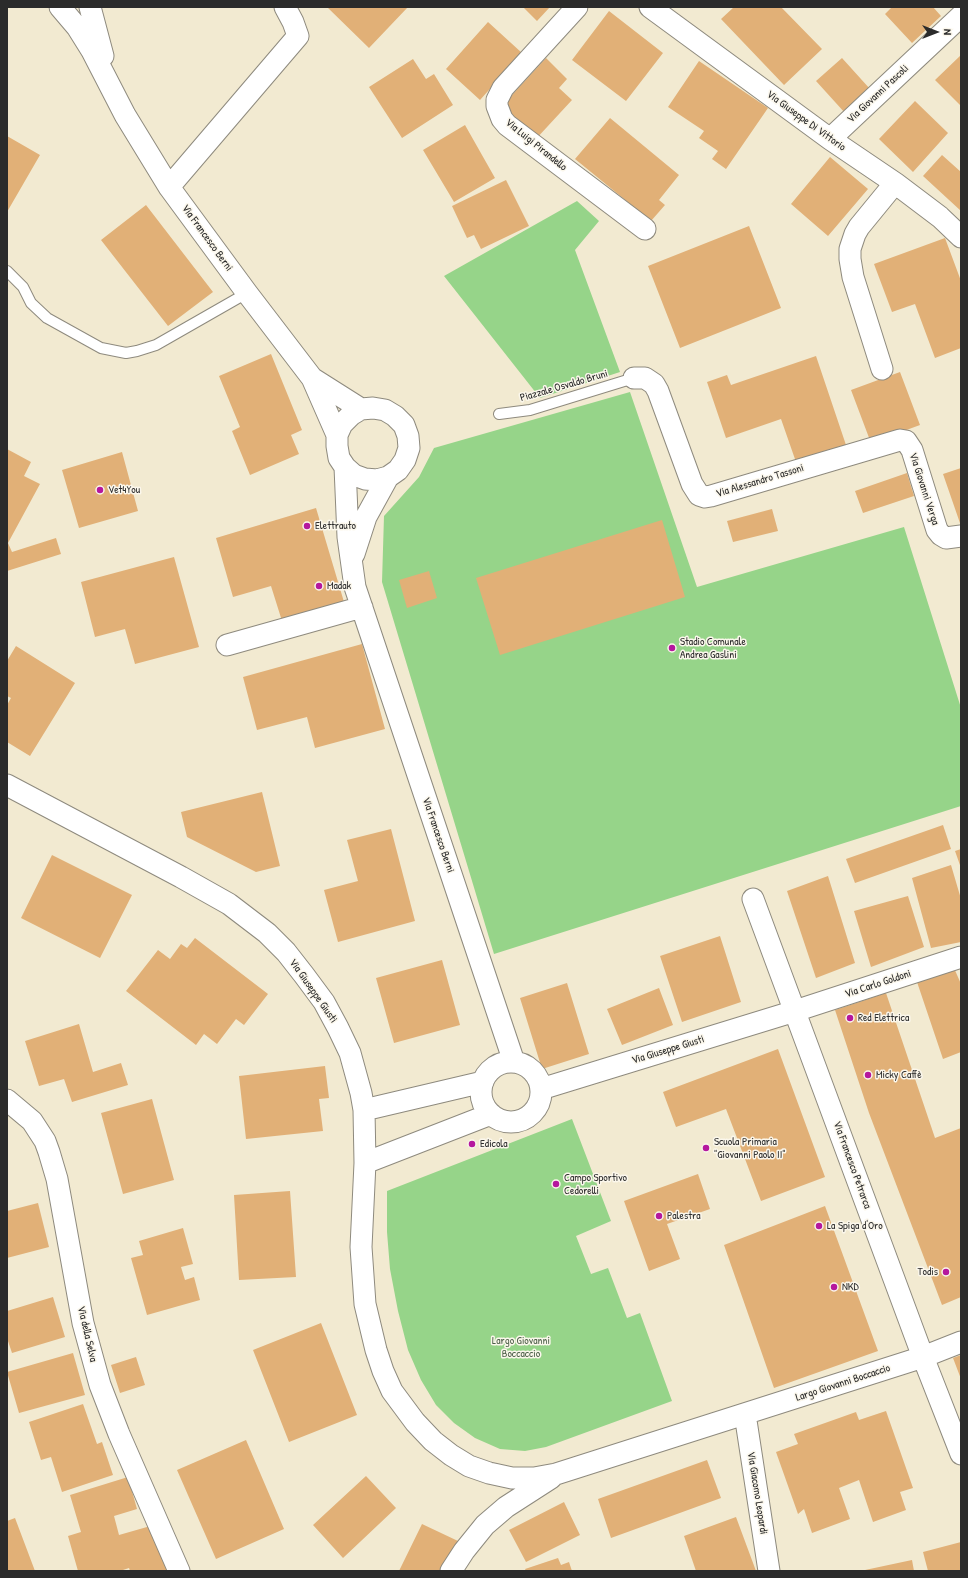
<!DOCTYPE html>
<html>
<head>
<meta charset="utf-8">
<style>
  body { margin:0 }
  #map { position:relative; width:968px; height:1578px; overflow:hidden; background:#f2ead1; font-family:"Patrick Hand",sans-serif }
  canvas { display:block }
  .frame { position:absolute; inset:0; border:8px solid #2b2b2b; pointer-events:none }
  .north { position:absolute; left:916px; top:12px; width:40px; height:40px; -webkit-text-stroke:3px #fbf7ec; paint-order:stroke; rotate:90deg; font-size:11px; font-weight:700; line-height:16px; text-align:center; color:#2b2b2b }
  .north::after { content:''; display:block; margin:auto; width:14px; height:18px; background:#2b2b2b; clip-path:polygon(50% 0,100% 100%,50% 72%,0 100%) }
</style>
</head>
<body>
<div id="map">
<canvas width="968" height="1578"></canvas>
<div class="frame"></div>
<div class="north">N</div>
</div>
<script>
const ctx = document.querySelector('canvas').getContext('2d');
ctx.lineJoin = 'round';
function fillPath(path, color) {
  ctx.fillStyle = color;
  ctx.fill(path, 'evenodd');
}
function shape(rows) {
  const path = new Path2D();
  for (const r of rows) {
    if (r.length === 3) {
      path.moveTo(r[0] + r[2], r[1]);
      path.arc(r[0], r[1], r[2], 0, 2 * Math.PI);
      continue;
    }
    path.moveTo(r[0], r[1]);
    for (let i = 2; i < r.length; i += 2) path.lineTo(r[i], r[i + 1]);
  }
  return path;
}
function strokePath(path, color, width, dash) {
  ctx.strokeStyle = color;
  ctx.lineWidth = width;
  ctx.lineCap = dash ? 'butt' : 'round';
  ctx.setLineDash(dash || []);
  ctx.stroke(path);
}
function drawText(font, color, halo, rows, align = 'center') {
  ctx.font = font + ' "Patrick Hand",sans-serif';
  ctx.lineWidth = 3;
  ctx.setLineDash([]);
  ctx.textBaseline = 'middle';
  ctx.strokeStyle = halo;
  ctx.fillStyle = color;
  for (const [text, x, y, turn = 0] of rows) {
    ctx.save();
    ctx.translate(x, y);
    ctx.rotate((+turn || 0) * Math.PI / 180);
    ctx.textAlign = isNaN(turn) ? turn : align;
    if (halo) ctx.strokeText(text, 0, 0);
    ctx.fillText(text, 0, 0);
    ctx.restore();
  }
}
fillPath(shape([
  [577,201,599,221,575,250,620,372,540,398,444,276],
  [630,392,697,587,904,527,961,708,961,806,494,954,382,582,384,516,419,477,434,448],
  [572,1119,611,1221,576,1236,591,1274,608,1268,627,1318,640,1313,672,1401,546,1447,525,1451,500,1449,475,1438,454,1423,436,1405,421,1380,408,1350,398,1311,390,1269,387,1232,387,1191]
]), '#96d489');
fillPath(shape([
  [327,7,408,7,369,48],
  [523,7,550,7,537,21],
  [734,7,781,7,822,49,784,85,721,19],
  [892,7,933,7,941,16,912,43,885,14],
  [609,11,663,53,626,101,572,60],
  [488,22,522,53,480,100,446,69],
  [961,55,961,106,935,80],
  [546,58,567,79,559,88,572,100,535,140,500,108],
  [842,58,870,89,845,113,816,81],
  [413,59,426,79,434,74,453,105,402,138,369,87],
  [699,61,768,108,726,169,712,159,718,151,699,138,704,131,668,107],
  [915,101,948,133,913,172,879,139],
  [610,118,679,175,659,200,665,205,651,221,575,159],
  [465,125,495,178,454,202,423,150],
  [7,136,40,155,7,212],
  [942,155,961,172,961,211,923,176],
  [830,157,868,189,828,236,791,204],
  [506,180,529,226,481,249,474,235,467,238,452,206],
  [146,205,213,292,168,326,101,240],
  [749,226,781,308,680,348,648,266],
  [945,238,961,281,961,348,935,358,915,304,892,312,874,264],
  [271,354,302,430,291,435,299,454,250,475,232,431,240,427,219,376],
  [816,356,846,445,796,462,781,419,726,438,707,382,727,375,731,385],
  [900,372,920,425,871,443,851,390],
  [7,449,31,462,24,476,40,484,8,543,12,552,56,538,61,554,7,571],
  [122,452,138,511,79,528,62,470],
  [961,468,961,526,943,474],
  [907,473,914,496,863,513,855,491],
  [316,508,344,602,282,621,271,586,233,597,216,538],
  [772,509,778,531,733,542,727,521],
  [662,520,685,597,500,655,476,578],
  [174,557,199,647,135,664,125,629,95,637,81,582],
  [429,571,437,598,407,608,399,580],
  [362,644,385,729,315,748,307,717,257,730,243,677],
  [16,646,75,683,30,756,7,742,7,705,11,698,7,696,7,661],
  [262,792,280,866,256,872,187,837,181,812],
  [943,825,951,849,855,883,846,859],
  [391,829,415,921,338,942,324,890,358,881,347,840],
  [961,849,961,868,955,851],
  [52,855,132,895,100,958,21,918],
  [951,865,961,899,961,942,931,948,912,878],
  [828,876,855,963,816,978,787,891],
  [908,896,924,947,871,967,854,911],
  [720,936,741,1002,682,1022,660,956],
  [195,938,268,994,244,1025,236,1019,217,1044,204,1034,196,1045,126,991,158,950,170,959,181,944,187,948],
  [442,960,460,1025,394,1043,376,978],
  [954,968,961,984,961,1052,943,1059,917,982],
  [567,983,589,1054,542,1069,520,998],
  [659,988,673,1025,622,1045,607,1009],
  [886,993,935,1138,961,1128,961,1297,942,1305,869,1113,835,1010],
  [79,1024,93,1072,121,1063,128,1085,72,1102,64,1079,39,1086,25,1041],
  [778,1049,825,1177,761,1201,726,1109,676,1127,663,1092],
  [325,1066,329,1098,319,1099,323,1131,246,1139,239,1076],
  [152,1099,174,1180,123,1194,101,1113],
  [698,1174,710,1209,667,1224,680,1259,649,1271,624,1201],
  [290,1191,296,1277,239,1280,234,1195],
  [38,1203,49,1247,7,1258,7,1211],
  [825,1206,878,1351,774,1388,724,1245],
  [183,1228,193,1264,181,1267,185,1280,194,1277,200,1300,147,1315,131,1258,143,1255,139,1241],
  [53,1297,65,1337,12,1353,7,1338,7,1311],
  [321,1323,357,1415,289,1442,253,1350],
  [73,1353,85,1395,19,1413,7,1372],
  [961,1355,961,1379,953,1358],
  [136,1357,145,1385,120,1393,111,1365],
  [83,1404,97,1444,102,1442,113,1475,62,1492,51,1457,41,1460,29,1422],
  [886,1411,913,1488,900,1492,906,1510,873,1522,859,1480,839,1488,850,1519,812,1533,804,1509,798,1514,776,1452,798,1444,794,1434,856,1412,859,1420],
  [246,1440,284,1529,216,1559,177,1470],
  [707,1460,721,1498,611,1538,598,1499],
  [366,1476,396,1508,343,1558,313,1525],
  [128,1477,137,1509,114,1516,119,1535,154,1525,168,1571,130,1571,129,1568,120,1571,78,1571,68,1536,81,1532,70,1495],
  [564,1502,580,1535,526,1562,509,1530],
  [736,1517,756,1571,696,1571,684,1536],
  [15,1518,35,1571,7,1571,7,1521],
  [422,1524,458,1541,443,1571,399,1571],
  [961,1542,961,1571,928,1571,923,1552],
  [558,1558,561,1565,569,1562,572,1571,526,1571,525,1569],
  [912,1560,914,1571,865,1571,865,1570]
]), '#e1b077');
const service = shape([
  [7,271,23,287,31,303,47,318,101,348,126,353,137,351,156,345,247,293],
  [499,414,530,410,634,378]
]);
const minor = shape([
  [60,7,77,27,92,51,125,115,169,187,247,293,312,378,337,435,337,446,339,458,345,467,354,475,365,479,377,480,388,477,398,470,405,460,409,448,408,436,404,425,395,416,385,410,373,408,361,409,351,415,342,424,337,435],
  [90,7,103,56],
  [577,7,503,88,497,100,497,106,502,119,507,125,645,229],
  [650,7,830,139,895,183,940,217,961,237],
  [830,139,961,16],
  [169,187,298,36,293,22,285,7],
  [882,369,853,277,850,259,850,249,855,234,859,227,895,183],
  [312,378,361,409],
  [634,378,645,378,654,384,658,391,692,484,699,495,705,497,711,496,900,440,906,441,912,450,937,530,941,535,946,538,961,536],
  [345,467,348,537,355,587,514,1062],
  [354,554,366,517,388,477],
  [227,645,362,607],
  [7,785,181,877,229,904,267,933,286,952,304,975,324,1002,338,1028,350,1053,361,1093,364,1110,365,1163,361,1247,365,1304,376,1350,383,1371,392,1391,415,1422,433,1441,451,1455,469,1466,489,1473,512,1478,534,1478,556,1474,923,1357,961,1342],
  [753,899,923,1357,961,1454],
  [511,1092,30],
  [541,1089,795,1011,961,957],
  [7,1100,32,1121,45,1141,49,1152,57,1179,83,1323,100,1385,119,1434,179,1571],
  [364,1110,483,1082],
  [365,1163,491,1114],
  [745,1414,769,1571],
  [451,1571,464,1551,485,1525,506,1507,551,1478]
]);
strokePath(service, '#8e8a7e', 12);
strokePath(minor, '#8e8a7e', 23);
strokePath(service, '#fff', 10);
strokePath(minor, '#fff', 21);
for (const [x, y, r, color] of [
  [100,490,4,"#b5179e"],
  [307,526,4,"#b5179e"],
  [319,586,4,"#b5179e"],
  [672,648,4,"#b5179e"],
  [850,1018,4,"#b5179e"],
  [868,1075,4,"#b5179e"],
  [472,1144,4,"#b5179e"],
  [706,1148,4,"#b5179e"],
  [556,1184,4,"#b5179e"],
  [659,1216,4,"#b5179e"],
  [819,1226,4,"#b5179e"],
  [946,1272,4,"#b5179e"],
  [834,1287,4,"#b5179e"]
]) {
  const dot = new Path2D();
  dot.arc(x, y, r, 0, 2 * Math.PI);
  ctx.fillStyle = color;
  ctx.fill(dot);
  strokePath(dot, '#fbf7ec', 1.5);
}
drawText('11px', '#2b2b2b', '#fbf7ec', [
  ["Via Giovanni Pascoli",878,94,-43],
  ["Via Giuseppe Di Vittorio",806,121,36],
  ["Via Luigi Pirandello",536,145,39],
  ["Via Francesco Berni",207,238,54],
  ["Piazzale Osvaldo Bruni",564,386,-16],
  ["Via Alessandro Tassoni",760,481,-17],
  ["Via Giovanni Verga",924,489,72],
  ["Via Francesco Berni",438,835,71],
  ["Via Carlo Goldoni",878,984,-18],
  ["Via Giuseppe Giusti",313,991,55],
  ["Via Giuseppe Giusti",668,1050,-17],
  ["Via Francesco Petrarca",852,1165,70],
  ["Via della Selva",87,1334,77],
  ["Largo Giovanni Boccaccio",843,1383,-18],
  ["Via Giacomo Leopardi",757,1493,81]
]);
drawText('11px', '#2b2b2b', '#fbf7ec', [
  ["Vet4You",108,490],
  ["Elettrauto",315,526],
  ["Madak",327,586],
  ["Stadio Comunale",680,642],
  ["Andrea Gaslini",680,655],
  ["Red Elettrica",858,1018],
  ["Micky Caffè",876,1075],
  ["Scuola Primaria",714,1142],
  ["\"Giovanni Paolo II\"",714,1155],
  ["Edicola",480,1144],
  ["Campo Sportivo",564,1178],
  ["Cedorelli",564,1191],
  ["Palestra",667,1216],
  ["La Spiga d'Oro",827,1226],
  ["Todis",938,1272,"right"],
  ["NKD",842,1287]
], 'left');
drawText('11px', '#4b5e47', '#fbf7ec', [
  ["Largo Giovanni",521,1341],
  ["Boccaccio",521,1354]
]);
</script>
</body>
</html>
